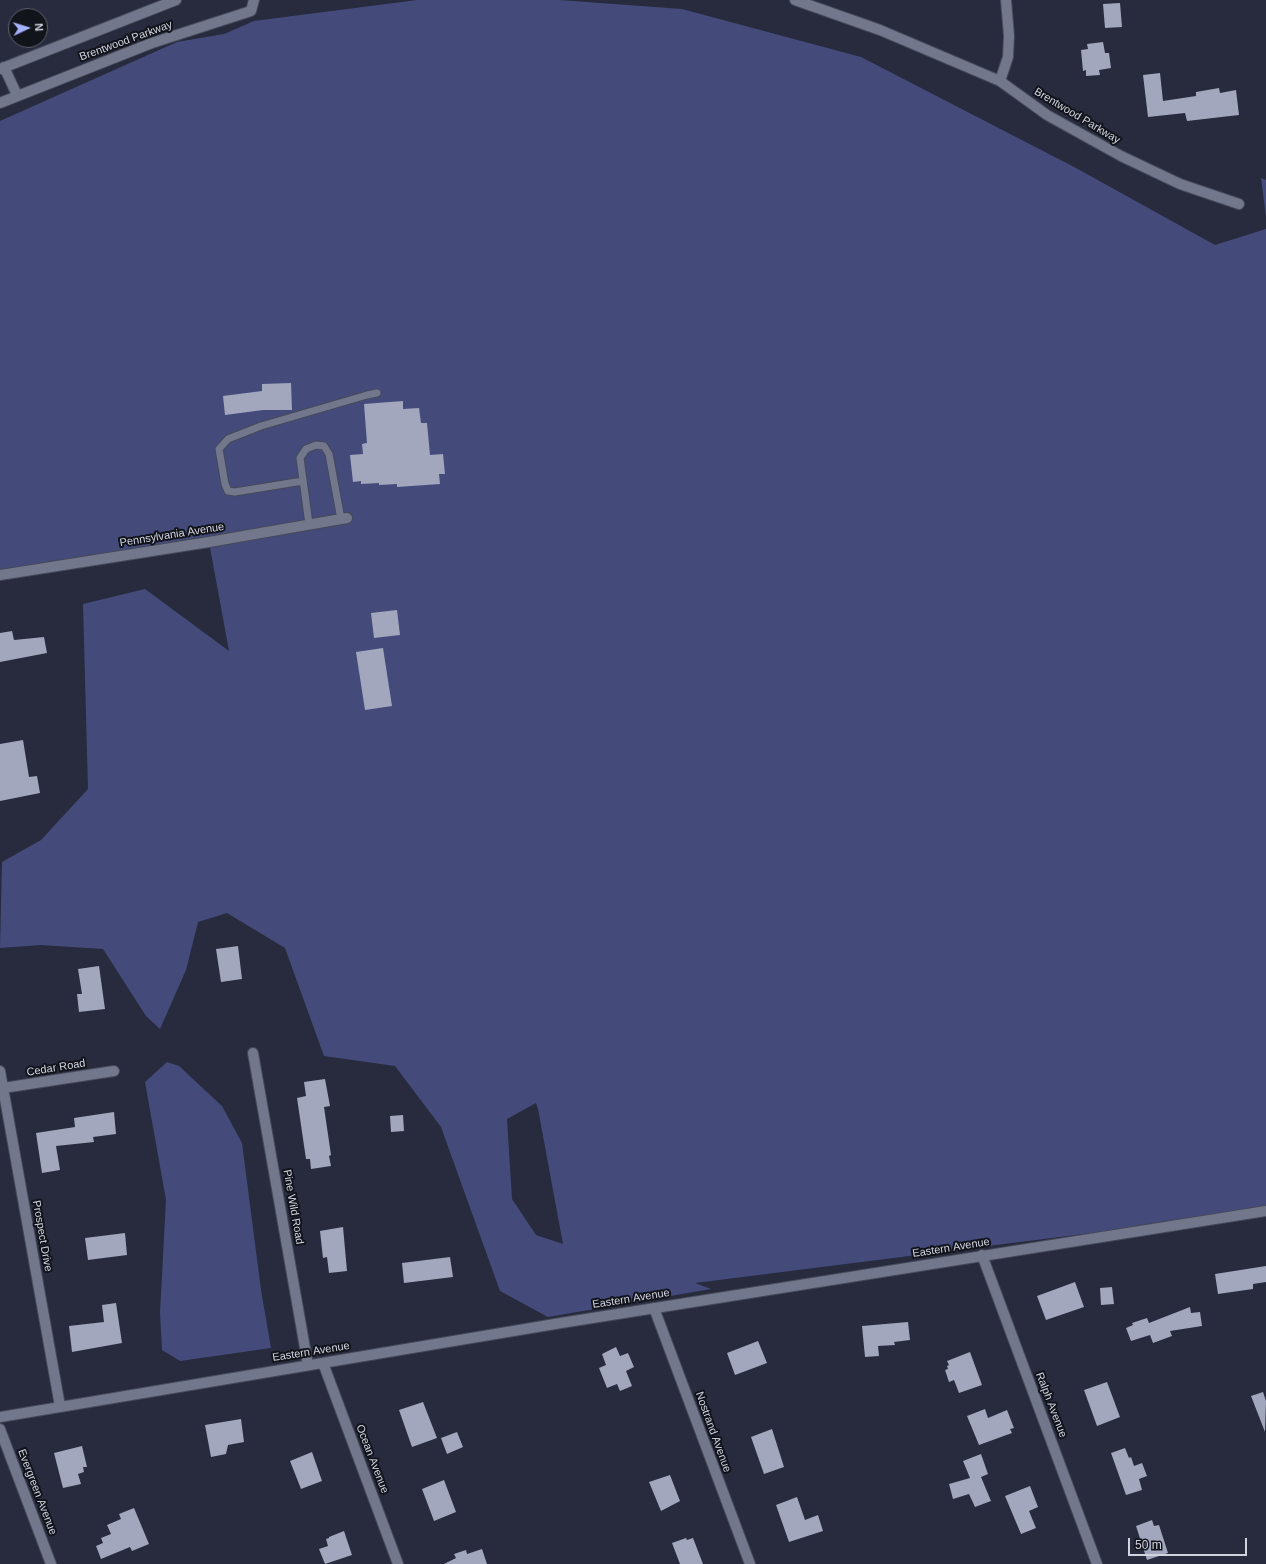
<!DOCTYPE html>
<html>
<head>
<meta charset="utf-8">
<style>
  body { margin:0 }
  #map { position:relative; width:1266px; height:1564px; overflow:hidden; background:#272b3d; font-family:Arial,sans-serif }
  canvas { display:block }
  .north { position:absolute; left:8px; top:8px; width:40px; height:40px; box-sizing:border-box; background:#12141c; border:1px solid #5e616a; border-radius:50%; rotate:86deg; font-size:11px; font-weight:700; line-height:16px; text-align:center; color:#d1d4e0 }
  .north::after { content:''; display:block; margin:auto; width:14px; height:18px; background:#a4b2fc; clip-path:polygon(50% 0,100% 100%,50% 72%,0 100%) }
  .scale { position:absolute; left:1128px; top:1538px; width:119px; height:18px; box-sizing:border-box; border:2px solid #d1d4e0; border-top:0; padding-left:5px; font-size:12px; line-height:14px; white-space:nowrap; color:#d1d4e0; -webkit-text-stroke:3px #12141c; paint-order:stroke }
</style>
</head>
<body>
<div id="map">
<canvas width="1266" height="1564"></canvas>
<div class="north">N</div>
<div class="scale">50 m</div>
</div>
<script>
const ctx = document.querySelector('canvas').getContext('2d');
ctx.lineJoin = 'round';
function fillPath(path, color) {
  ctx.fillStyle = color;
  ctx.fill(path, 'evenodd');
}
function shape(rows) {
  const path = new Path2D();
  for (const r of rows) {
    path.moveTo(r[0], r[1]);
    for (let i = 2; i < r.length; i += 2) path.lineTo(r[i], r[i + 1]);
  }
  return path;
}
function strokePath(path, color, width, dash) {
  ctx.strokeStyle = color;
  ctx.lineWidth = width;
  ctx.lineCap = dash ? 'butt' : 'round';
  ctx.setLineDash(dash || []);
  ctx.stroke(path);
}
function drawText(font, color, halo, rows, align = 'center') {
  ctx.font = font + ' Arial,sans-serif';
  ctx.lineWidth = 4;
  ctx.setLineDash([]);
  ctx.textBaseline = 'middle';
  ctx.strokeStyle = halo;
  ctx.fillStyle = color;
  for (const [text, x, y, turn = 0] of rows) {
    ctx.save();
    ctx.translate(x, y);
    ctx.rotate((+turn || 0) * Math.PI / 180);
    ctx.textAlign = isNaN(turn) ? turn : align;
    if (halo) ctx.strokeText(text, 0, 0);
    ctx.fillText(text, 0, 0);
    ctx.restore();
  }
}
fillPath(shape([
  [417,0,559,0,682,9,861,57,1076,168,1215,245,1266,229,1266,1211,695,1283,711,1289,548,1317,500,1291,441,1127,395,1066,324,1056,285,948,227,913,198,922,186,970,160,1029,146,1016,103,949,41,945,0,948,2,862,41,840,88,789,83,604,145,589,229,651,209,542,0,574,0,121,177,42,224,34,254,21],
  [536,1103,538,1109,563,1244,536,1235,512,1199,507,1119],
  [1261,178,1266,180,1266,217],
  [167,1062,179,1066,222,1106,242,1143,261,1290,271,1348,180,1361,162,1350,160,1313,166,1200,145,1082]
]), '#444b7b');
fillPath(shape([
  [1120,3,1122,27,1105,28,1103,4],
  [1103,42,1105,53,1109,53,1111,68,1099,70,1100,75,1086,76,1086,70,1083,71,1081,50,1088,49,1087,44],
  [1160,73,1163,101,1196,96,1196,92,1219,88,1220,93,1236,90,1239,115,1187,121,1185,113,1148,117,1143,75],
  [291,383,292,410,263,410,225,415,223,396,262,391,262,384],
  [403,401,403,409,419,408,421,423,427,423,430,455,443,454,445,474,439,474,440,484,397,487,397,484,379,485,379,483,361,484,361,481,353,482,350,455,363,454,362,444,367,443,364,404],
  [397,610,400,635,374,638,371,613],
  [12,631,14,640,44,637,47,653,0,662,0,633],
  [383,648,392,706,365,710,356,652],
  [23,740,29,777,37,776,40,793,0,801,0,744],
  [238,946,242,979,221,982,216,949],
  [99,966,105,1009,79,1012,77,994,82,994,78,969],
  [325,1079,330,1106,324,1107,331,1155,329,1156,331,1166,311,1169,310,1159,306,1159,297,1098,306,1096,304,1082],
  [114,1112,116,1134,93,1137,94,1142,56,1146,60,1170,42,1173,36,1133,75,1127,74,1118],
  [403,1115,404,1131,391,1132,390,1116],
  [343,1227,347,1271,329,1273,327,1257,323,1258,320,1231],
  [125,1233,127,1255,88,1260,85,1238],
  [450,1257,453,1277,404,1283,402,1263],
  [1266,1266,1266,1282,1253,1284,1253,1289,1218,1294,1215,1274],
  [1075,1282,1084,1307,1046,1320,1037,1296],
  [1112,1287,1114,1304,1101,1305,1100,1288],
  [116,1303,122,1343,72,1352,69,1326,104,1322,102,1305],
  [1190,1307,1191,1313,1200,1312,1202,1326,1170,1331,1172,1336,1153,1343,1150,1335,1131,1341,1126,1328,1133,1325,1132,1323,1147,1318,1149,1323],
  [908,1322,910,1340,894,1342,895,1345,878,1346,879,1356,865,1357,862,1326],
  [758,1341,767,1363,735,1375,727,1353],
  [616,1347,620,1356,628,1353,634,1367,626,1371,632,1386,620,1391,617,1384,607,1388,599,1368,606,1365,602,1354],
  [970,1352,982,1385,959,1393,954,1380,949,1382,945,1370,948,1369,947,1366,949,1365,947,1361],
  [1107,1382,1120,1417,1097,1426,1084,1390],
  [1263,1392,1266,1401,1265,1432,1251,1396],
  [423,1402,437,1438,412,1447,399,1410],
  [985,1409,988,1418,1007,1410,1014,1428,1010,1429,1012,1433,979,1445,967,1416],
  [241,1419,244,1442,228,1445,226,1454,211,1457,205,1425],
  [772,1429,784,1467,764,1474,751,1437],
  [457,1432,463,1447,447,1454,441,1438],
  [82,1446,87,1467,83,1467,84,1472,78,1474,81,1484,63,1488,54,1453],
  [1125,1448,1129,1458,1131,1457,1134,1466,1142,1463,1147,1476,1139,1479,1142,1490,1126,1495,1111,1453],
  [312,1452,322,1481,301,1489,290,1461],
  [981,1454,988,1474,981,1477,991,1501,975,1507,969,1494,953,1499,949,1484,970,1478,963,1461],
  [670,1475,680,1501,661,1511,649,1482],
  [444,1480,456,1512,434,1521,422,1489],
  [1030,1486,1038,1507,1029,1511,1036,1528,1021,1534,1005,1496],
  [797,1497,805,1520,818,1515,823,1531,789,1542,776,1505],
  [134,1508,149,1544,132,1551,130,1547,101,1559,96,1546,103,1543,101,1538,111,1534,107,1525,121,1519,119,1514],
  [1152,1520,1154,1526,1159,1525,1168,1553,1147,1560,1136,1526],
  [344,1531,352,1555,325,1564,319,1549,328,1546,326,1539,329,1538,329,1537],
  [686,1538,687,1540,693,1538,703,1564,680,1564,672,1543],
  [482,1549,487,1564,444,1564,456,1558,454,1554,466,1550,467,1554]
]), '#a2a7be');
const service = shape([
  [303,481,235,492,228,491,225,484,219,449,228,439,261,426,367,395,377,393],
  [309,524,300,458,306,449,316,445,324,446,329,454,341,519]
]);
const minor = shape([
  [795,0,880,30,1000,81,1047,115,1121,156,1180,184,1239,204],
  [4,67,17,95],
  [0,69,176,0],
  [1000,81,1008,57,1009,36,1006,0],
  [0,103,152,43,251,11,254,0],
  [0,575,209,542,347,518],
  [253,1053,308,1365],
  [0,1071,60,1406],
  [3,1088,114,1071],
  [982,1255,1097,1564],
  [654,1308,750,1564],
  [323,1363,398,1564],
  [0,1417,561,1323,1266,1211],
  [0,1429,51,1564]
]);
strokePath(service, '#464958', 9);
strokePath(minor, '#464958', 12);
strokePath(service, '#72778c', 7);
strokePath(minor, '#72778c', 10);
drawText('11px', '#d1d4e0', '#12141c', [
  ["Brentwood Parkway",126,41,-20],
  ["Brentwood Parkway",1077,116,31],
  ["Pennsylvania Avenue",172,535,-9],
  ["Cedar Road",56,1068,-9],
  ["Pine Wild Road",293,1207,80],
  ["Prospect Drive",42,1236,80],
  ["Eastern Avenue",951,1248,-9],
  ["Eastern Avenue",631,1299,-9],
  ["Eastern Avenue",311,1352,-9],
  ["Ralph Avenue",1051,1405,69],
  ["Nostrand Avenue",713,1432,70],
  ["Ocean Avenue",372,1459,69],
  ["Evergreen Avenue",37,1492,69]
]);
</script>
</body>
</html>
